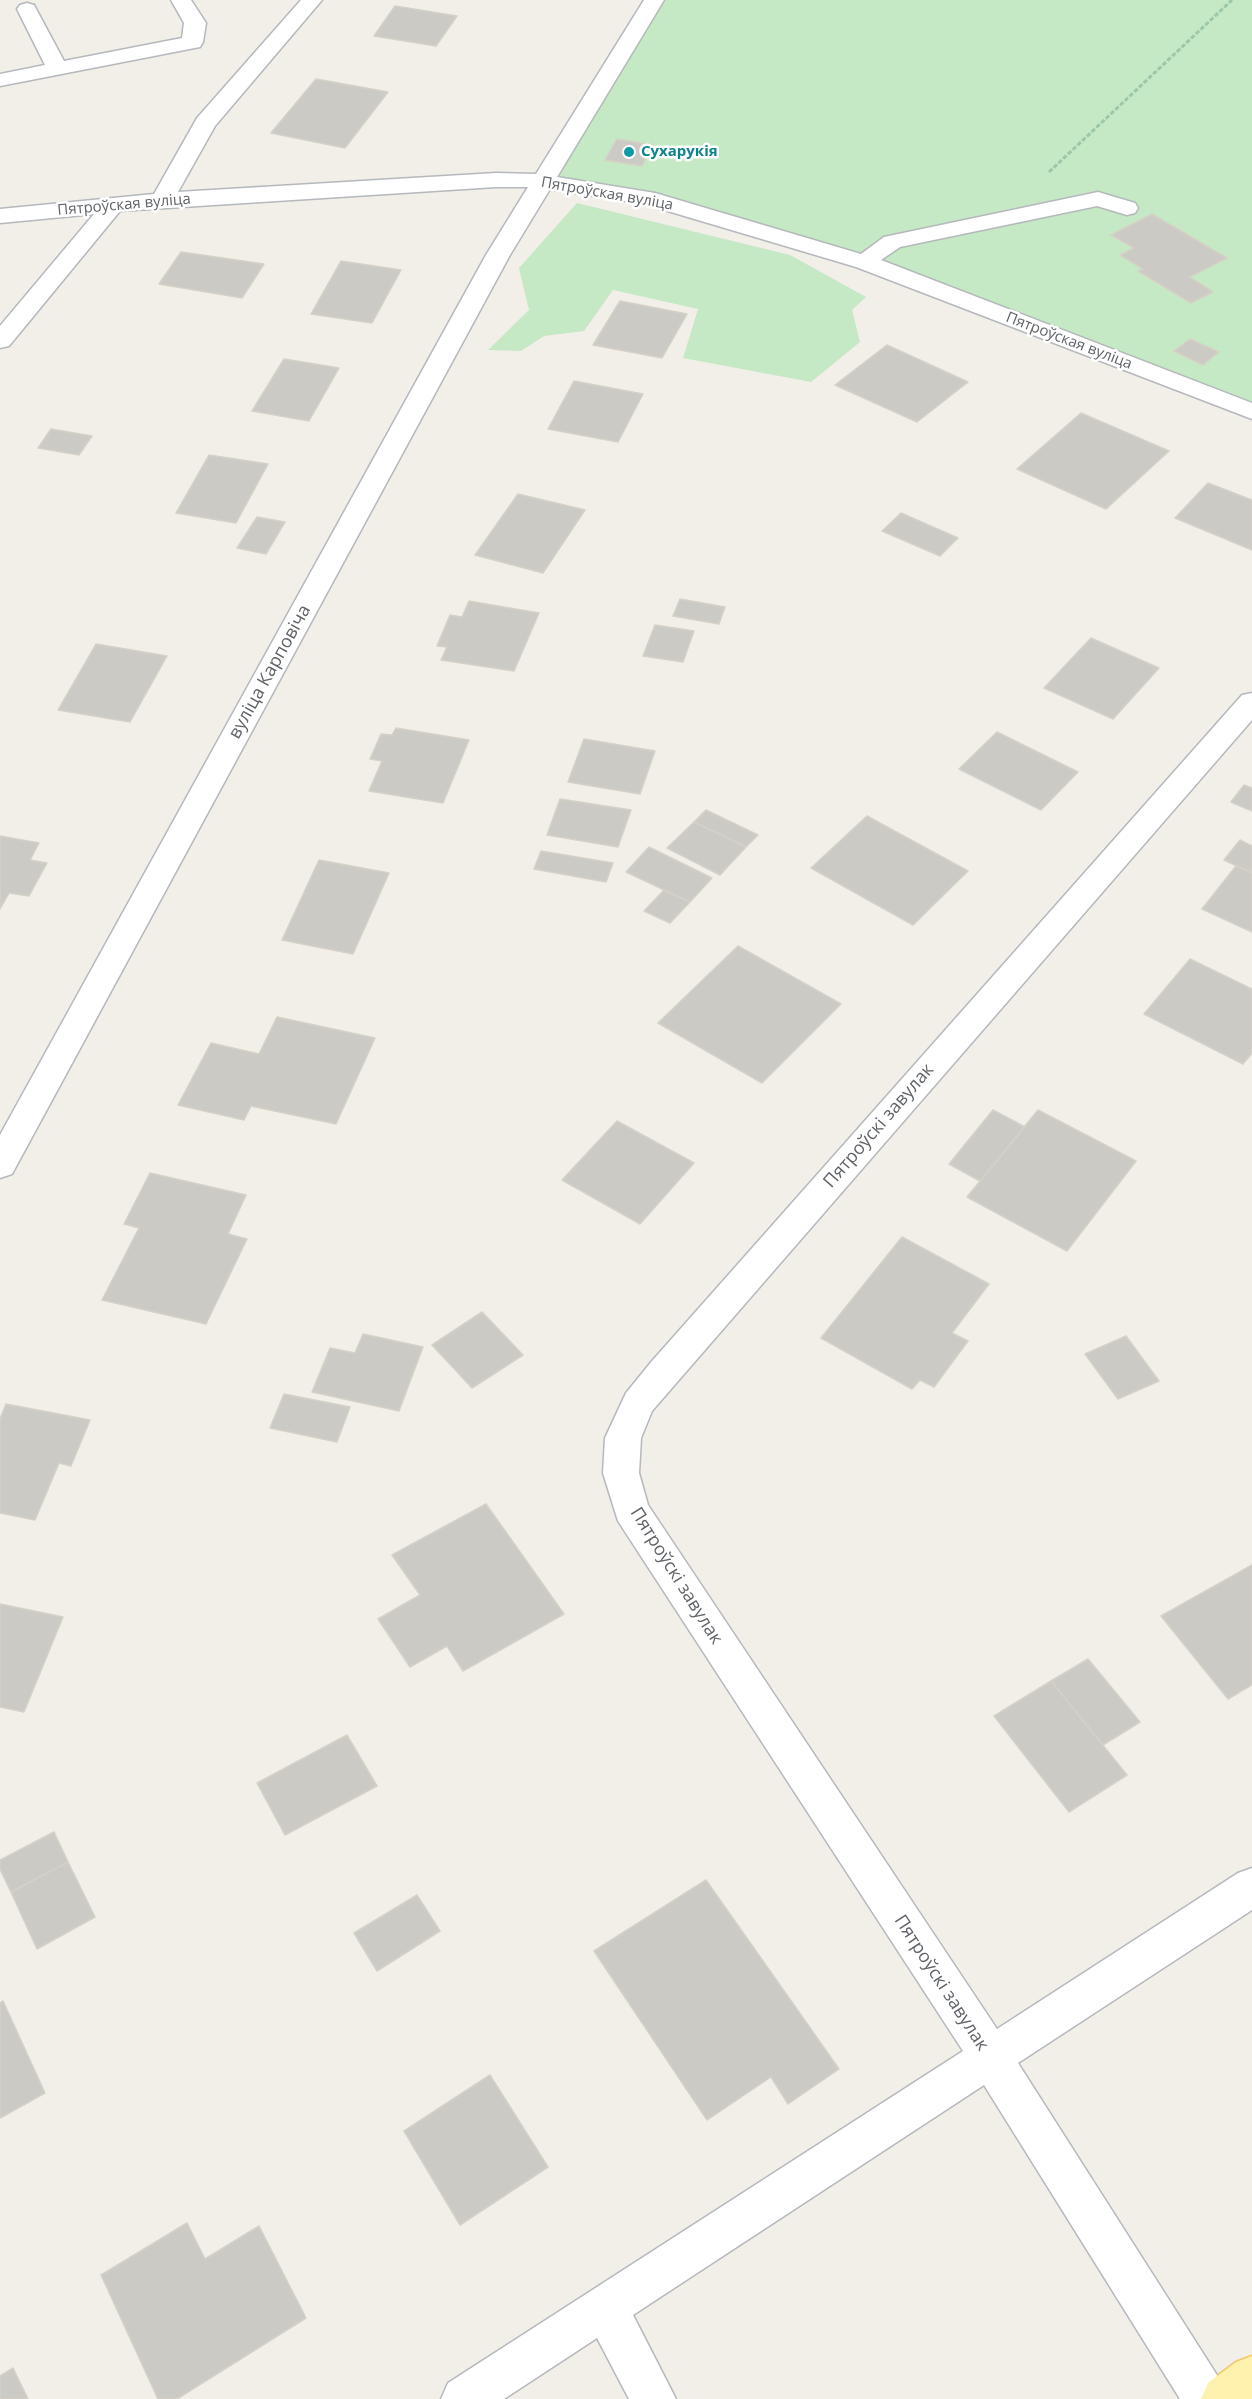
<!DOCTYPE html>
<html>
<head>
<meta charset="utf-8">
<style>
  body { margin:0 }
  canvas { display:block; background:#f1efe8 }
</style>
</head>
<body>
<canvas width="1252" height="2399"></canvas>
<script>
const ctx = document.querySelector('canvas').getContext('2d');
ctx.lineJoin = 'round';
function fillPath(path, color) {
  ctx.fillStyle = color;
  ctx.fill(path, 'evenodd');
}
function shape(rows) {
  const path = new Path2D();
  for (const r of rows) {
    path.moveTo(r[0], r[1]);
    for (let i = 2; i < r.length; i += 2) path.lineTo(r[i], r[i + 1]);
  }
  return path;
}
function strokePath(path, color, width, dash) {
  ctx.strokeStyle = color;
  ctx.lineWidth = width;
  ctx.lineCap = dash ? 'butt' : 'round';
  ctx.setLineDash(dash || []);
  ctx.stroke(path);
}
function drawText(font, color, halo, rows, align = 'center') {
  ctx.font = font + ' "Open Sans",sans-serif';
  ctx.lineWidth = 5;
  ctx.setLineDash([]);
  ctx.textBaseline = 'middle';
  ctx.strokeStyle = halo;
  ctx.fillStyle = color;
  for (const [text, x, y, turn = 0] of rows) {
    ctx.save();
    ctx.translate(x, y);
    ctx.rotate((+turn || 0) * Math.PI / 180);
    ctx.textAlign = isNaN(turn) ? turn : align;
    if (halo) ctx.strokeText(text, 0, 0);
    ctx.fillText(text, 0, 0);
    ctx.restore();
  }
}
fillPath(shape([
  [654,0,1252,0,1252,412,734,222,542,181],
  [577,203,790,255,866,297,852,310,860,342,811,382,683,358,698,309,613,290,584,331,544,336,521,351,488,350,529,310,519,268]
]), '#c5e8c5');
const building = shape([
  [395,6,457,16,436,46,374,36,395,6],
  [316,79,388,92,345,148,271,133,316,79],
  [617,139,653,145,642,166,605,160,617,139],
  [1152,214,1227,258,1190,277,1213,292,1191,303,1138,271,1143,269,1120,255,1134,248,1111,235,1152,214],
  [181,252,264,264,242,298,159,284,181,252],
  [341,261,401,270,372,323,311,314,341,261],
  [620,301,687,314,662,358,593,345,620,301],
  [1190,339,1219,352,1203,365,1174,351,1190,339],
  [887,345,968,382,917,422,835,385,887,345],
  [284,359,339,368,309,421,252,411,284,359],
  [574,381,643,394,618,442,548,429,574,381],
  [1081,413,1169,451,1106,509,1017,469,1081,413],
  [51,429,92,436,79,455,38,448,51,429],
  [209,455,268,464,236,523,176,513,209,455],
  [1208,483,1252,500,1252,550,1175,518,1208,483],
  [518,494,585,510,543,573,475,555,518,494],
  [901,513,958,538,940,556,882,531,901,513],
  [257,517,285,522,266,554,237,548,257,517],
  [680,599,725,607,719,624,673,616,680,599],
  [469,601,539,613,514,671,441,660,447,647,437,646,450,615,462,617,469,601],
  [655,625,694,631,683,662,643,656,655,625],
  [1091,638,1159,668,1113,719,1044,688,1091,638],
  [96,644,167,656,130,722,58,710,96,644],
  [396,728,469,740,443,803,369,791,382,761,370,759,381,734,392,735,396,728],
  [997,732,1078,772,1041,810,959,769,997,732],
  [584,739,655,751,640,794,568,782,584,739],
  [1244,785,1252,788,1252,811,1231,802,1244,785],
  [560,799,631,810,618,847,547,835,560,799],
  [706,810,758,835,746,847,694,822,706,810],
  [867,816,968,871,913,925,811,868,867,816],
  [694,822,746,847,720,875,667,848,694,822],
  [0,836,39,843,30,860,47,863,29,896,9,893,0,909,0,836],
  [1240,840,1252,846,1252,873,1224,860,1240,840],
  [649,847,712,878,690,902,626,872,649,847],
  [541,851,613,863,606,882,534,869,541,851],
  [319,860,389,873,353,954,282,940,319,860],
  [1236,866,1252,873,1252,932,1202,909,1236,866],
  [664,890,690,902,670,923,644,911,664,890],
  [738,946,841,1004,762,1083,658,1023,738,946],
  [1190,959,1252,989,1252,1053,1243,1064,1144,1014,1190,959],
  [277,1017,375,1038,336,1124,251,1106,244,1120,178,1105,211,1043,259,1054,277,1017],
  [993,1110,1025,1127,980,1181,949,1164,993,1110],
  [1038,1110,1136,1161,1067,1251,967,1197,1038,1110],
  [617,1121,694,1163,640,1224,562,1180,617,1121],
  [150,1173,246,1195,228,1234,247,1239,206,1324,102,1300,139,1228,124,1224,150,1173],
  [902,1237,989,1284,952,1333,968,1341,934,1387,920,1380,912,1389,821,1338,902,1237],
  [482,1312,523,1355,472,1388,432,1345,482,1312],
  [363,1334,423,1347,399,1411,312,1392,330,1348,355,1353,363,1334],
  [1126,1336,1159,1381,1118,1399,1085,1354,1126,1336],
  [284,1394,350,1407,337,1442,270,1428,284,1394],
  [6,1404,90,1420,71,1466,59,1463,35,1520,0,1513,0,1419,6,1404],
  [486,1504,564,1614,463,1671,447,1646,410,1667,378,1619,420,1595,392,1555,486,1504],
  [1252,1565,1252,1685,1228,1699,1161,1616,1252,1565],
  [0,1604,63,1617,24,1712,0,1707,0,1604],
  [1088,1659,1140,1722,1103,1745,1051,1681,1088,1659],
  [1051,1681,1127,1775,1069,1812,994,1716,1051,1681],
  [347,1735,377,1786,285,1835,257,1783,347,1735],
  [54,1832,68,1862,11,1892,0,1869,0,1860,54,1832],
  [68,1862,95,1917,37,1949,11,1892,68,1862],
  [706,1880,839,2069,788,2104,771,2077,707,2120,594,1951,706,1880],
  [417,1895,440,1931,377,1971,354,1933,417,1895],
  [3,2001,45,2093,0,2118,0,2003,3,2001],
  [490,2075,548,2167,460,2225,404,2131,490,2075],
  [187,2223,205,2259,259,2226,306,2318,177,2399,158,2399,101,2275,187,2223],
  [13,2368,28,2399,0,2399,0,2376,13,2368]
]);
fillPath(building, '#cccac5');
strokePath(building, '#d6d1c6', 1.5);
const minor = shape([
  [171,0,191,0,206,23,203,42,200,47,0,86,0,74,45,65,17,9,20,5,27,3,34,5,64,61,182,38,184,23,171,0],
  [301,0,322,0,215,126,178,192,496,173,536,174,644,0,664,0,557,177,655,193,861,254,884,237,1098,192,1135,203,1138,208,1135,213,1127,215,1097,206,900,247,881,260,1252,403,1252,419,856,267,644,204,550,189,510,255,12,1174,0,1178,0,1135,486,255,528,187,496,187,120,211,9,346,0,348,0,326,94,214,0,223,0,209,154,194,197,118,301,0],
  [1252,693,1252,720,652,1411,641,1438,639,1473,648,1505,997,2029,1238,1873,1252,1868,1252,1910,1018,2063,1222,2383,1229,2399,1180,2399,984,2085,633,2315,676,2399,629,2399,597,2338,504,2399,441,2399,448,2383,963,2051,618,1521,603,1473,605,1438,626,1393,652,1361,1242,695,1252,693]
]);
const major = shape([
  [1252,2356,1252,2399,1201,2399,1208,2383,1236,2362,1252,2356]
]);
strokePath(minor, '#b5b8bc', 3);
strokePath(major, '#f2c960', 3);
strokePath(shape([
  [1049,172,1232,0]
]), '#9cc7a9', 3, [4.5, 2]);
fillPath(minor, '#fff');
fillPath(major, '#fff2af');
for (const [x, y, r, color] of [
  [629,152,6,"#0f9aa8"]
]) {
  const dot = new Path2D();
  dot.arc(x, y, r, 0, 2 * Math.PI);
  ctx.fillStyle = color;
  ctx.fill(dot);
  strokePath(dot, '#fff', 2);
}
drawText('bold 15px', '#0d838f', '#fff', [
  ["Сухарукія",641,152]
], 'left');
drawText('15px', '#5f6368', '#fff', [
  ["Пятроўская вуліца",607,194,10],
  ["Пятроўская вуліца",124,205,-5],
  ["Пятроўская вуліца",1069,341,21]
]);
drawText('18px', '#5f6368', '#fff', [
  ["вуліца Карповіча",270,672,-61],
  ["Пятроўскі завулак",879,1126,-49],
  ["Пятроўскі завулак",676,1576,58],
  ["Пятроўскі завулак",941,1983,57]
]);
</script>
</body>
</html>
